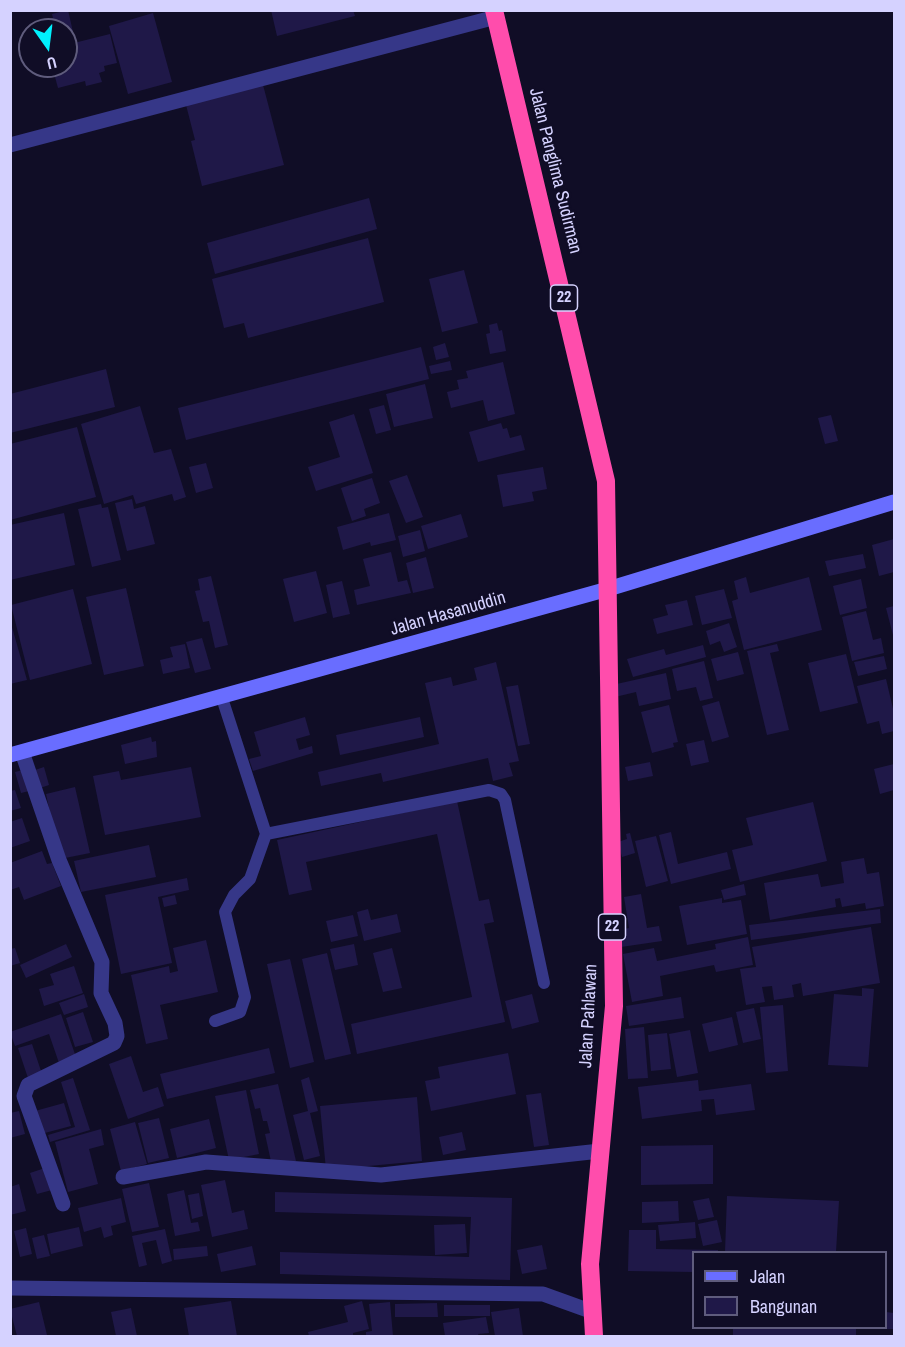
<!DOCTYPE html>
<html>
<head>
<meta charset="utf-8">
<style>
  body { margin:0 }
  #map { position:relative; width:905px; height:1347px; overflow:hidden; background:#100d26; font-family:"Archivo Narrow",sans-serif }
  canvas { display:block }
  .frame { position:absolute; inset:0; border:12px solid #d5d2ff; pointer-events:none }
  .legend { position:absolute; left:692px; top:1251px; width:195px; height:78px; box-sizing:border-box; background:#100d26; border:2px solid #5f5c7d; margin:0; padding:8px 10px; list-style:none; font-size:18px; color:#d5d2ff }
  .legend li { display:flex; align-items:center; gap:12px; height:30px }
  .legend b { width:30px; border:2px solid #5f5c7d }
  .north { position:absolute; left:18px; top:18px; width:60px; height:60px; box-sizing:border-box; background:#100d26; border:2px solid #5f5c7d; border-radius:50%; rotate:166deg; font-size:16px; font-weight:700; line-height:24px; text-align:center; color:#d5d2ff }
  .north::after { content:''; display:block; margin:auto; width:21px; height:27px; background:#00f1fd; clip-path:polygon(50% 0,100% 100%,50% 72%,0 100%) }
</style>
</head>
<body>
<div id="map">
<canvas width="905" height="1347"></canvas>
<div class="frame"></div>
<ul class="legend">
<li><b style="height:8px;background:#696dff"></b>Jalan</li>
<li><b style="height:16px;background:#1f1848"></b>Bangunan</li>
</ul>
<div class="north">U</div>
</div>
<script>
const ctx = document.querySelector('canvas').getContext('2d');
ctx.lineJoin = 'round';
function fillPath(path, color) {
  ctx.fillStyle = color;
  ctx.fill(path, 'evenodd');
}
function shape(rows) {
  const path = new Path2D();
  for (const r of rows) {
    path.moveTo(r[0], r[1]);
    for (let i = 2; i < r.length; i += 2) path.lineTo(r[i], r[i + 1]);
  }
  return path;
}
function strokePath(path, color, width, dash) {
  ctx.strokeStyle = color;
  ctx.lineWidth = width;
  ctx.lineCap = dash ? 'butt' : 'round';
  ctx.setLineDash(dash || []);
  ctx.stroke(path);
}
function drawText(font, color, halo, rows, align = 'center') {
  ctx.font = font + ' "Archivo Narrow",sans-serif';
  ctx.lineWidth = 5;
  ctx.setLineDash([]);
  ctx.textBaseline = 'middle';
  ctx.strokeStyle = halo;
  ctx.fillStyle = color;
  for (const [text, x, y, turn = 0] of rows) {
    ctx.save();
    ctx.translate(x, y);
    ctx.rotate((+turn || 0) * Math.PI / 180);
    ctx.textAlign = isNaN(turn) ? turn : align;
    if (halo) ctx.strokeText(text, 0, 0);
    ctx.fillText(text, 0, 0);
    ctx.restore();
  }
}
fillPath(shape([
  [68,10,73,32,66,34,66,30,44,30,42,20,53,18,52,14],
  [271,10,353,10,355,16,277,36],
  [153,13,172,82,128,94,109,26],
  [110,34,117,63,104,66,105,71,99,73,102,82,86,86,85,81,58,88,52,66,66,66,66,45],
  [262,81,284,165,202,186,191,141,195,140,185,101],
  [369,198,377,229,215,274,207,243],
  [368,238,384,302,248,338,244,323,224,328,212,279],
  [464,270,478,323,442,332,429,279],
  [497,323,499,331,502,330,506,351,490,354,486,334,490,333,489,325],
  [445,343,449,357,436,360,433,347],
  [421,347,429,379,186,440,178,408],
  [450,361,452,370,431,374,429,366],
  [503,362,515,414,488,421,483,400,451,408,447,392,459,389,457,380,468,378,466,371],
  [106,369,115,407,10,433,10,394],
  [425,384,433,418,394,427,386,394],
  [384,405,391,430,376,434,369,409],
  [140,406,154,453,171,449,186,497,174,501,172,494,136,504,133,495,104,504,81,424],
  [354,414,373,473,316,491,308,467,340,457,329,422],
  [831,415,838,441,825,444,818,418],
  [501,423,503,429,507,428,510,438,521,435,525,450,478,462,469,432],
  [77,427,96,497,10,520,10,444],
  [206,463,213,488,196,493,189,467],
  [543,467,547,489,532,492,534,501,503,507,497,475],
  [407,475,423,517,406,523,389,481],
  [372,478,380,503,364,509,366,516,352,521,341,488],
  [132,499,134,509,145,506,155,544,127,551,115,503],
  [101,504,102,508,108,507,121,560,92,567,78,509],
  [64,513,75,565,10,580,10,525],
  [389,513,396,540,371,546,370,542,343,550,337,527],
  [461,514,468,537,428,549,421,526],
  [420,530,425,551,403,557,398,536],
  [894,539,894,572,879,576,872,545],
  [391,552,398,582,407,580,411,593,357,605,354,590,370,586,363,559],
  [863,554,866,568,829,576,825,561],
  [426,557,434,588,413,593,406,563],
  [316,571,327,613,294,622,283,579],
  [211,576,228,645,215,648,209,621,203,622,195,591,200,590,198,579],
  [746,577,750,593,809,577,822,630,744,650,732,601,738,599,734,581],
  [861,579,867,608,840,615,833,586],
  [342,581,350,614,333,618,326,585],
  [126,588,144,666,104,675,86,597],
  [73,589,92,664,30,680,11,605],
  [724,589,732,618,702,625,695,596],
  [687,600,693,625,657,634,653,619,668,615,665,605],
  [894,606,894,639,886,608],
  [866,611,873,640,881,638,884,653,852,661,842,617],
  [10,620,27,680,10,684],
  [729,623,737,647,724,652,720,641,710,645,706,631],
  [202,638,211,669,195,673,186,642],
  [185,644,190,668,163,674,160,660,173,657,170,647],
  [777,644,779,651,770,653,789,730,767,735,747,651],
  [703,645,706,657,633,677,627,659,664,649,666,655],
  [738,652,744,674,717,681,711,659],
  [846,654,858,703,820,712,808,663],
  [884,656,887,669,858,676,854,662],
  [704,661,713,698,700,701,696,687,677,691,672,669],
  [496,662,519,761,509,763,513,776,493,781,488,758,383,782,381,773,321,786,318,772,439,744,425,683,451,677,453,686,477,680,474,668],
  [666,673,671,699,639,706,636,692,615,697,612,685],
  [886,679,894,713,894,731,882,734,879,721,867,724,857,686],
  [518,685,530,744,518,746,506,687],
  [719,701,729,737,712,742,702,706],
  [669,705,678,742,673,743,674,747,652,753,641,712],
  [305,717,310,735,296,739,299,750,312,746,313,753,253,771,249,759,261,756,254,732],
  [420,717,424,737,340,755,336,735],
  [151,737,152,742,156,741,157,757,125,764,121,745],
  [704,740,709,762,691,766,686,744],
  [650,762,653,776,628,781,625,767],
  [894,764,894,790,880,794,874,769],
  [44,767,49,785,40,788,35,770],
  [191,767,201,817,105,835,93,776,119,771,121,780],
  [23,770,29,791,21,793,15,772],
  [75,787,90,853,60,859,46,794],
  [15,790,21,808,10,811,10,791],
  [457,801,479,901,489,899,494,922,484,924,505,1022,357,1054,351,1024,472,997,437,834,306,862,312,890,289,895,277,840],
  [813,802,827,861,740,882,732,850,753,845,746,818],
  [22,818,30,841,10,848,10,822],
  [671,832,678,864,727,852,731,869,671,884,659,835],
  [630,833,635,853,622,857,618,842,627,839,626,834],
  [656,836,668,881,646,887,635,841],
  [149,845,156,877,81,892,74,861],
  [42,851,47,864,52,863,61,886,24,900,19,887,10,890,10,863],
  [864,858,867,874,879,872,884,906,866,909,865,903,842,907,840,898,835,899,836,907,770,920,764,883,818,874,821,887,844,883,841,862],
  [187,878,189,890,158,897,172,963,121,974,105,895],
  [744,884,746,895,724,900,721,890],
  [641,894,647,928,659,926,662,941,621,947,619,930,629,928,624,897],
  [175,895,177,904,164,907,162,898],
  [722,898,722,903,741,900,747,934,687,945,679,906],
  [368,909,371,920,397,914,401,932,364,941,357,912],
  [880,909,881,923,751,940,749,925],
  [353,915,358,936,331,942,326,921],
  [871,927,880,983,803,996,801,983,792,985,794,997,774,1000,772,986,762,987,765,1002,746,1005,740,969,756,967,752,947],
  [748,937,753,965,716,972,714,965,660,976,663,996,632,1002,623,954,654,948,657,961,716,949,715,944],
  [206,940,218,992,160,1005,168,1039,146,1044,131,975,169,966,170,973,178,971,173,948],
  [66,944,72,957,26,978,20,965],
  [354,944,358,965,335,970,330,949],
  [15,948,20,963,10,966,10,949],
  [392,948,402,988,383,992,373,953],
  [327,953,351,1054,325,1060,302,959],
  [290,959,314,1062,290,1068,267,964],
  [74,966,83,993,44,1006,39,989,54,985,50,974],
  [862,988,874,989,868,1067,828,1065,834,994,862,996],
  [84,994,88,1007,64,1015,59,1003],
  [532,994,539,1022,512,1029,505,1001],
  [681,997,684,1018,629,1026,626,1006],
  [783,1005,788,1071,766,1073,760,1007],
  [754,1008,761,1039,743,1043,736,1012],
  [83,1012,93,1042,75,1047,66,1018],
  [61,1014,76,1057,59,1063,49,1034,15,1046,10,1032],
  [732,1017,738,1045,709,1052,702,1024],
  [644,1027,648,1078,628,1079,625,1029],
  [690,1030,698,1073,677,1077,669,1034],
  [667,1033,671,1069,651,1071,648,1035],
  [32,1044,42,1074,28,1078,18,1048],
  [269,1048,275,1073,167,1099,160,1074],
  [508,1053,516,1094,431,1111,425,1081,440,1078,438,1067],
  [131,1056,143,1092,158,1087,164,1106,128,1119,109,1064],
  [309,1077,318,1111,310,1113,320,1156,304,1160,293,1115,308,1111,301,1080],
  [73,1078,90,1130,50,1142,48,1135,75,1127,61,1082],
  [698,1080,699,1091,751,1084,755,1110,716,1115,714,1099,701,1100,702,1111,642,1119,638,1087],
  [278,1084,296,1161,272,1166,265,1134,270,1133,267,1121,263,1121,260,1108,255,1109,250,1090],
  [246,1090,259,1154,229,1160,215,1096],
  [541,1093,549,1145,534,1147,526,1095],
  [417,1097,422,1161,326,1170,320,1106],
  [64,1103,71,1126,41,1134,35,1111],
  [19,1111,25,1134,10,1138,10,1113],
  [159,1118,169,1158,148,1163,138,1123],
  [209,1119,216,1148,177,1158,170,1129],
  [135,1122,147,1164,121,1171,110,1129],
  [101,1129,104,1145,89,1149,98,1184,68,1192,55,1142],
  [462,1132,466,1150,443,1155,439,1137],
  [713,1145,713,1184,641,1185,641,1146],
  [45,1168,52,1190,37,1194,30,1173],
  [225,1180,232,1213,244,1210,248,1229,212,1237,201,1185],
  [149,1183,159,1227,132,1232,122,1189],
  [19,1184,26,1211,10,1215,10,1187],
  [184,1190,191,1223,198,1222,200,1231,175,1236,167,1194],
  [275,1192,512,1198,510,1280,280,1274,280,1252,469,1257,471,1217,275,1212],
  [199,1193,203,1216,192,1219,188,1195],
  [727,1196,839,1201,836,1252,725,1252],
  [121,1198,126,1222,111,1226,113,1235,104,1238,101,1227,84,1232,78,1208],
  [709,1198,714,1217,698,1220,693,1201],
  [678,1201,679,1221,642,1223,642,1202],
  [717,1220,722,1242,703,1246,698,1224],
  [695,1222,696,1238,660,1241,658,1225],
  [465,1224,467,1253,435,1255,434,1225],
  [79,1227,83,1246,51,1254,47,1234],
  [26,1228,32,1254,20,1257,14,1231],
  [165,1229,172,1261,162,1264,156,1240,142,1243,147,1265,139,1267,132,1236],
  [629,1230,656,1230,656,1249,718,1250,718,1252,694,1252,694,1272,628,1271],
  [44,1235,50,1256,37,1259,32,1238],
  [542,1245,547,1269,522,1274,517,1250],
  [207,1246,208,1256,174,1260,173,1249],
  [252,1246,256,1265,221,1272,217,1254],
  [231,1301,237,1336,189,1336,184,1308],
  [362,1301,369,1329,353,1333,353,1336,309,1336,308,1332,348,1322,344,1306],
  [39,1302,47,1335,17,1336,10,1309],
  [390,1302,393,1336,366,1336,366,1332,372,1331,369,1304],
  [437,1303,438,1317,395,1317,395,1304],
  [444,1305,490,1305,490,1316,444,1316],
  [131,1308,137,1336,116,1336,111,1312],
  [519,1308,523,1336,495,1336,491,1312],
  [886,1312,894,1313,894,1329,886,1329],
  [486,1317,489,1333,478,1334,479,1336,445,1336,443,1323],
  [733,1328,856,1328,856,1336,733,1336]
]), '#1f1848');
strokePath(shape([
  [222,698,266,834,489,790,501,794,505,800,544,983],
  [215,1021,240,1012,245,997,225,912,234,895,250,879,266,834]
]), '#363788', 12);
strokePath(shape([
  [10,145,496,17],
  [22,752,59,860,102,962,101,993,115,1023,117,1036,114,1043,28,1085,24,1096,63,1204],
  [123,1177,206,1162,381,1175,600,1151],
  [10,1288,543,1294,593,1312]
]), '#363788', 15);
strokePath(shape([
  [10,755,608,589,894,502]
]), '#696dff', 15);
strokePath(shape([
  [494,10,606,481,614,1006,590,1264,594,1336]
]), '#ff4dac', 18);
for (const [x, y, w] of [
  [564,298,27],
  [612,927,27]
]) {
  const box = new Path2D();
  box.roundRect(x - w / 2, y - 13, w, 26, 4.5);
  ctx.fillStyle = '#100d26';
  ctx.fill(box);
  strokePath(box, '#d5d2ff', 1.5);
}
drawText('bold 16px', '#d5d2ff', null, [
  ["22",564,298],
  ["22",612,927]
]);
drawText('18px', '#d5d2ff', '#100d26', [
  ["Jalan Panglima Sudirman",555,171,76],
  ["Jalan Hasanuddin",448,614,-16],
  ["Jalan Pahlawan",589,1016,-87]
]);
</script>
</body>
</html>
